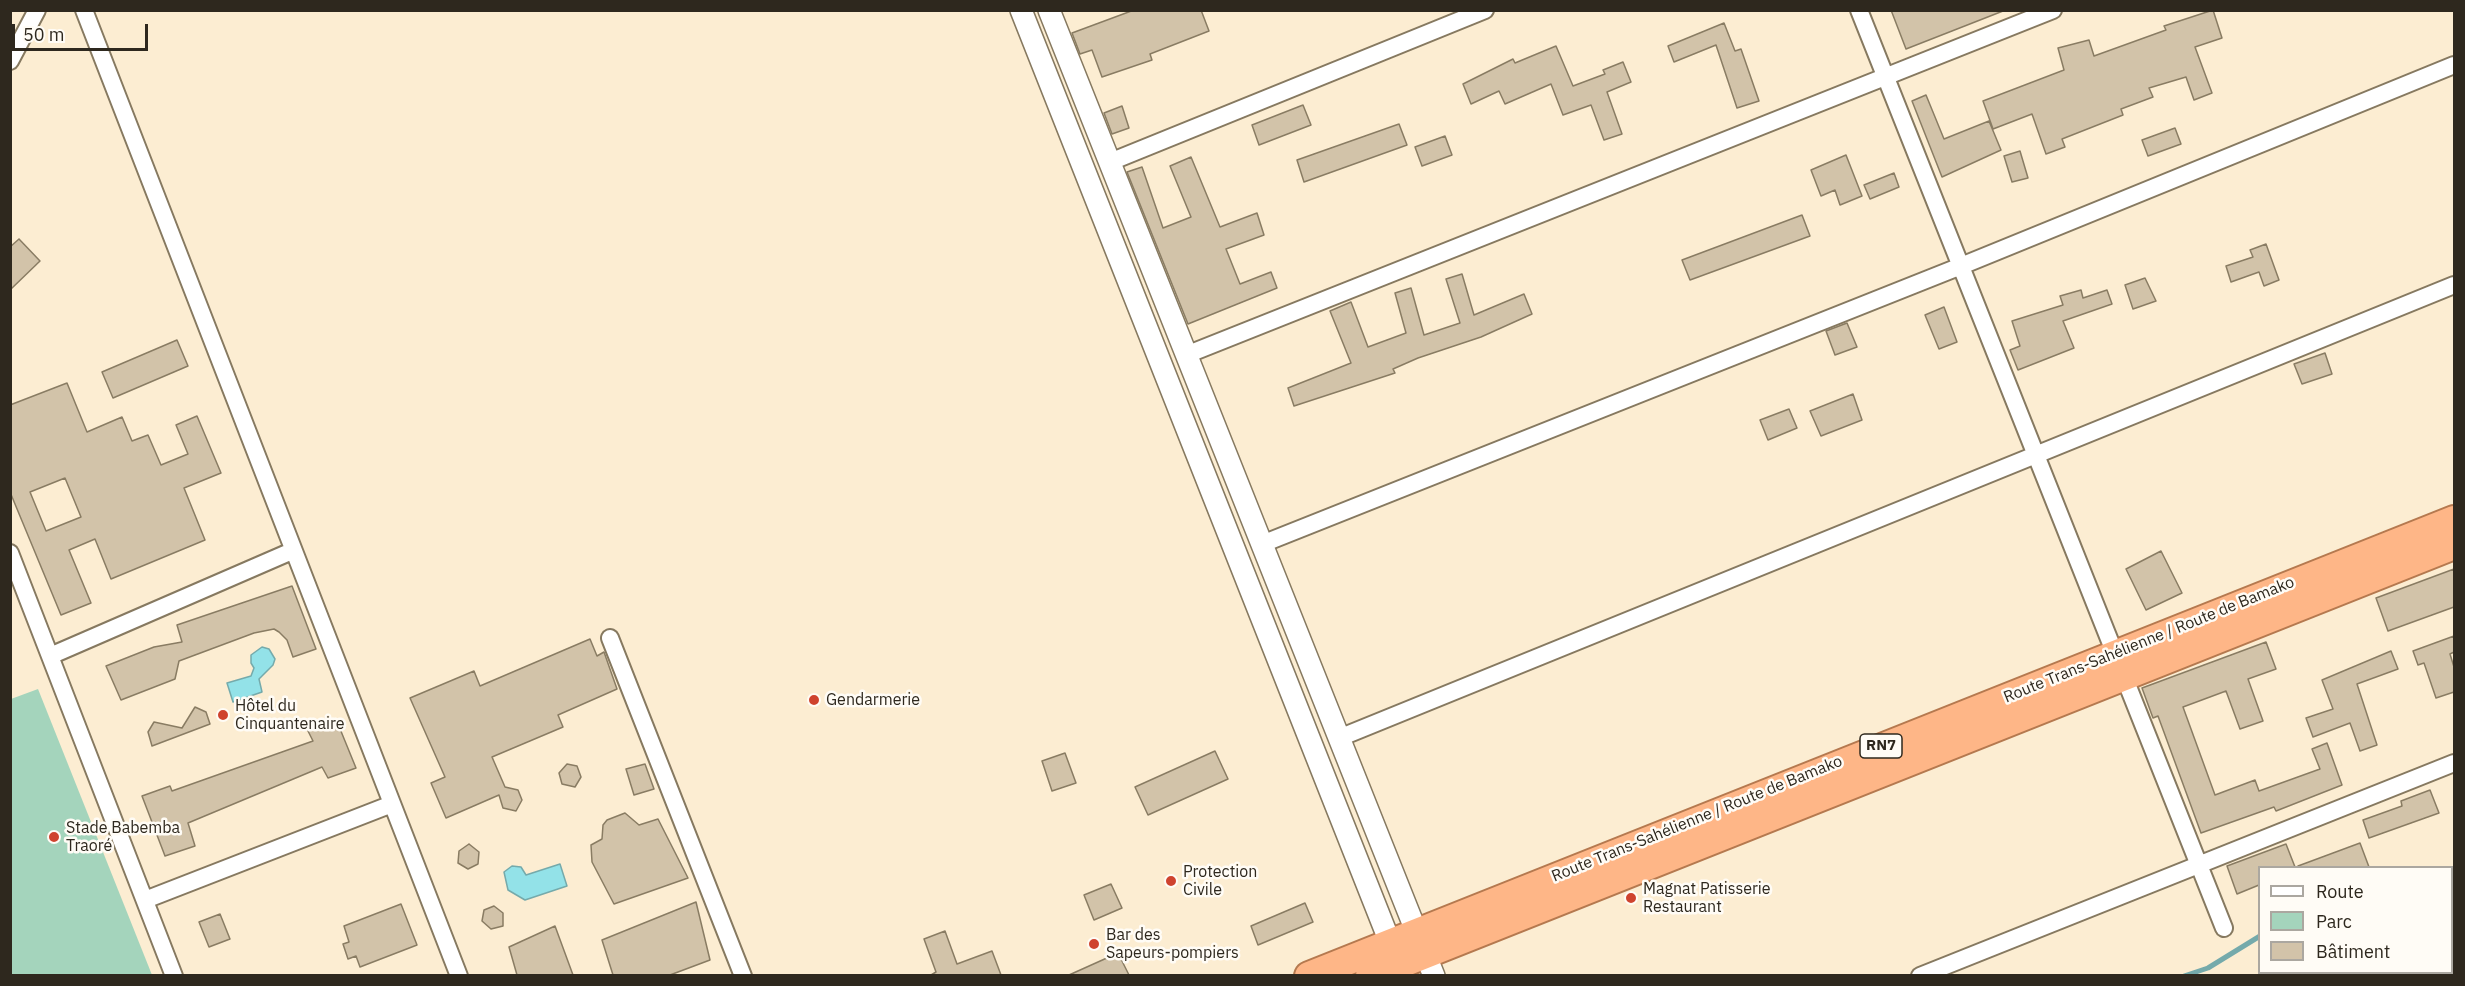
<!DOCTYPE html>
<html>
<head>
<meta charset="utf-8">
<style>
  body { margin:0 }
  #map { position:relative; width:2465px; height:986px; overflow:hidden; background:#fcedd2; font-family:"IBM Plex Sans",sans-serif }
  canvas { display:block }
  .frame { position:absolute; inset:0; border:12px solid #2e281e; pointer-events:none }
  .legend { position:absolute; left:2258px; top:866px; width:195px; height:108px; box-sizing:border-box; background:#fffcf6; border:2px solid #aba7a0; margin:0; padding:8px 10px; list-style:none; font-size:18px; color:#2e281e }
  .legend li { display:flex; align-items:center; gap:12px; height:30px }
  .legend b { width:30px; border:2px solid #aba7a0 }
  .scale { position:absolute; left:12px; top:24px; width:136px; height:27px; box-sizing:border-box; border:3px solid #2e281e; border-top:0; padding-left:8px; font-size:18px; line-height:21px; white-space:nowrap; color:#2e281e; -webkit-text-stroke:4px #fffcf6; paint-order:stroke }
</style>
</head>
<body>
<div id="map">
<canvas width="2465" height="986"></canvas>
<div class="frame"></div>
<ul class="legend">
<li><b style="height:8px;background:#fff"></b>Route</li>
<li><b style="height:16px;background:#a4d4bc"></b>Parc</li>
<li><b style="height:16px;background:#d2c3a9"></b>Bâtiment</li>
</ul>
<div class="scale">50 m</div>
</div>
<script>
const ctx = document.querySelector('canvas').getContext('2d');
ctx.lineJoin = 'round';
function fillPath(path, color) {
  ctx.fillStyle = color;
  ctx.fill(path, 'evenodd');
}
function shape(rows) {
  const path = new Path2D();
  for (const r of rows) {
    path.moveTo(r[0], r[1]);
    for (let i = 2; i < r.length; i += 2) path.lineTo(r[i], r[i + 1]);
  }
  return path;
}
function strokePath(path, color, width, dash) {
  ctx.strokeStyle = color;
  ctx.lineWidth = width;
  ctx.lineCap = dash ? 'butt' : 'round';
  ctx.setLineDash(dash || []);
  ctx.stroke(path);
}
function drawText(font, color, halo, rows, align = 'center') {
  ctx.font = font + ' "IBM Plex Sans",sans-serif';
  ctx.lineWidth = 5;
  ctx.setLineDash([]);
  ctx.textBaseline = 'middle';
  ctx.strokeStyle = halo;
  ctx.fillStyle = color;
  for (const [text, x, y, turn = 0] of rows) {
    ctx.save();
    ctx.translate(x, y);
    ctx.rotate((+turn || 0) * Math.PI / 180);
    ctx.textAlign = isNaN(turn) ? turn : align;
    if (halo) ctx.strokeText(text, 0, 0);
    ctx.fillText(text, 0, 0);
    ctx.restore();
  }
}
fillPath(shape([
  [38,689,152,975,11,975,11,699]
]), '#a4d4bc');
const water = shape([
  [262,647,269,649,275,659,273,665,259,679,262,692,233,702,227,683,251,676,254,668,251,663,251,655,262,647],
  [560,864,567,886,525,900,508,890,504,872,512,866,521,867,526,875,560,864]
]);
fillPath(water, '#93e2e8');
strokePath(water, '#75aaab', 1.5);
strokePath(shape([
  [2452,900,2454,899],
  [2184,976,2208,968,2260,936]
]), '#75aaab', 5);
const building = shape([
  [1134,10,1201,10,1209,31,1150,54,1152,60,1102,77,1092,50,1080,54,1072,33,1134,10],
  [1891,10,2002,10,2003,11,1906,49,1891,10],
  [2213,10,2222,38,2195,47,2212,93,2194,100,2186,77,2149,88,2153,97,2121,109,2123,115,2062,139,2065,147,2046,154,2032,114,1993,129,1983,101,2064,70,2058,48,2089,40,2094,56,2166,30,2164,26,2213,10],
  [1724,23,1735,51,1741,49,1759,101,1737,108,1716,45,1674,62,1668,46,1724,23],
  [1556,46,1573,86,1605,74,1603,70,1623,62,1631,82,1607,92,1622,134,1604,140,1591,105,1563,115,1551,84,1505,104,1499,91,1471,104,1463,84,1513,59,1515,63,1556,46],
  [1926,95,1944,139,1989,121,2001,150,1942,177,1912,101,1926,95],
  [1303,105,1311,125,1259,145,1252,125,1303,105],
  [1122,106,1129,128,1112,134,1104,113,1122,106],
  [1399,124,1407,145,1304,182,1297,160,1399,124],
  [2175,128,2181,144,2148,156,2142,140,2175,128],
  [1445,136,1452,155,1422,166,1415,147,1445,136],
  [2020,151,2028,178,2012,182,2004,156,2020,151],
  [1846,155,1862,196,1840,205,1835,190,1821,196,1811,170,1846,155],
  [1191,157,1220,227,1257,213,1264,235,1226,249,1240,284,1271,272,1277,288,1188,324,1127,172,1142,167,1163,228,1191,217,1170,166,1191,157],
  [1894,173,1899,187,1870,199,1864,185,1894,173],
  [1802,215,1810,236,1690,280,1682,260,1802,215],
  [19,239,40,261,10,290,10,247,19,239],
  [2266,244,2279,280,2264,286,2259,272,2231,282,2226,266,2253,257,2250,250,2266,244],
  [1462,274,1474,315,1524,294,1532,314,1481,337,1418,358,1393,369,1395,373,1294,406,1288,388,1351,363,1330,311,1351,302,1368,347,1406,333,1395,293,1411,288,1424,335,1460,323,1446,279,1462,274],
  [2145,278,2156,301,2133,309,2125,285,2145,278],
  [2081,290,2083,298,2107,290,2112,304,2063,321,2074,348,2018,370,2010,350,2020,346,2012,321,2063,305,2060,296,2081,290],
  [1944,307,1957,342,1939,349,1925,315,1944,307],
  [1847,323,1857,347,1835,355,1826,331,1847,323],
  [177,340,188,366,113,398,102,372,177,340],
  [2325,353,2332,374,2302,384,2294,364,2325,353],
  [67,383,87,432,122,417,132,441,148,435,161,465,188,454,176,425,197,416,221,473,184,488,205,540,111,579,95,539,69,550,91,603,61,615,10,492,10,405,67,383],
  [65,478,81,517,46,531,30,492,65,478],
  [1853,394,1862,420,1821,436,1810,411,1853,394],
  [1789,409,1797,428,1768,440,1760,420,1789,409],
  [2161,551,2182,593,2146,610,2126,569,2161,551],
  [2454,569,2454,607,2388,631,2376,598,2454,569],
  [292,586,316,649,293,657,287,640,279,632,274,629,254,633,179,661,175,679,121,700,106,666,154,647,182,642,177,625,292,586],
  [2454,636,2454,652,2450,654,2454,667,2454,692,2436,698,2424,663,2418,665,2413,651,2454,636],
  [590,639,597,656,604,652,617,689,558,715,563,727,492,757,505,787,518,790,522,800,516,811,503,808,499,795,446,818,431,783,445,777,410,698,474,671,480,686,590,639],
  [2266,642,2276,669,2248,679,2263,721,2240,729,2226,691,2183,707,2215,795,2255,780,2259,791,2320,769,2312,749,2327,743,2342,785,2276,811,2274,807,2201,833,2158,716,2153,718,2142,688,2266,642],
  [2391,651,2398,669,2357,684,2377,745,2360,751,2350,723,2313,737,2306,718,2333,709,2322,680,2391,651],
  [195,707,206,712,210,724,152,746,148,732,154,722,182,728,195,707],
  [336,719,356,768,328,778,322,767,188,823,195,846,165,856,142,796,170,786,172,791,313,741,307,729,336,719],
  [1215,751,1228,779,1148,815,1135,787,1215,751],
  [1065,753,1076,783,1052,791,1042,761,1065,753],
  [567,764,577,766,581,777,575,787,562,784,559,773,567,764],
  [645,764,654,789,634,795,626,769,645,764],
  [2430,790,2439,813,2369,838,2363,820,2402,806,2401,801,2430,790],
  [625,813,639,825,658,819,688,878,614,904,592,862,591,845,602,839,603,825,607,820,625,813],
  [2360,843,2369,867,2298,867,2298,866,2360,843],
  [469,844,479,852,478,864,468,869,458,863,459,851,469,844],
  [2286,844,2295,867,2259,867,2259,885,2237,894,2227,866,2286,844],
  [1111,884,1122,908,1094,920,1084,895,1111,884],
  [696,902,710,960,670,975,613,975,602,940,696,902],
  [1305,903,1313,922,1258,945,1251,926,1305,903],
  [401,904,417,945,360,967,356,956,348,959,343,944,349,942,344,926,401,904],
  [494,906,503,913,503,926,491,929,482,921,484,910,494,906],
  [220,914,230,939,209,947,199,922,220,914],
  [555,926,573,975,517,975,509,947,555,926],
  [945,931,957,964,992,951,1001,975,931,975,936,972,924,939,945,931],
  [1118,953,1129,975,1069,975,1118,953]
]);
fillPath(building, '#d2c3a9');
strokePath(building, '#897c63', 1.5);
const minor = shape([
  [84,10,459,976],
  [1859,10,2224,928],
  [10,61,37,10],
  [1110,162,1485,10],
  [1186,355,2053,10],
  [1262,544,1961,266,2454,65],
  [10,553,174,976],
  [610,638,743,976],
  [50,656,292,551],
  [1339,738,2454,285],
  [145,900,392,804],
  [1920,976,2454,763]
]);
const tertiary = shape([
  [1021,10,1395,955],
  [1049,10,1434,976]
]);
const trunk = shape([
  [1309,976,2454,520],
  [1370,976,2454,545]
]);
strokePath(minor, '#867960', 20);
strokePath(tertiary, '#867960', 24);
strokePath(trunk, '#b5794f', 32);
strokePath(minor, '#fff', 16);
strokePath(tertiary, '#fff', 21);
strokePath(trunk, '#feb687', 28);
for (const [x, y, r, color] of [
  [814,700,6,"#cf432e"],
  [223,715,6,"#cf432e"],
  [54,837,6,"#cf432e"],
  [1171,881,6,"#cf432e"],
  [1631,898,6,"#cf432e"],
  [1094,944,6,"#cf432e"]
]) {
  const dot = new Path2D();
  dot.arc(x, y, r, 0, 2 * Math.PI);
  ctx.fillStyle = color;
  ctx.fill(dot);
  strokePath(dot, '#fffcf6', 2);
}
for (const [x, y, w] of [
  [1881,746,42]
]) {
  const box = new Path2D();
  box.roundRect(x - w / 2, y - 12, w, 24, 4.5);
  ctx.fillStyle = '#fffcf6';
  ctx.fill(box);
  strokePath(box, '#2e281e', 1.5);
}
drawText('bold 15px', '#2e281e', null, [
  ["RN7",1881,746]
]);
drawText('16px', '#2e281e', '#fffcf6', [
  ["Route Trans-Sahélienne / Route de Bamako",2149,640,-22],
  ["Route Trans-Sahélienne / Route de Bamako",1697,819,-22]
]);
drawText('16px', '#2e281e', '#fffcf6', [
  ["Gendarmerie",826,700],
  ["Hôtel du",235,706],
  ["Cinquantenaire",235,724],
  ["Stade Babemba",66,828],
  ["Traoré",66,846],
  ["Protection",1183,872],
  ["Civile",1183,890],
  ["Magnat Patisserie",1643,889],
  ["Restaurant",1643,907],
  ["Bar des",1106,935],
  ["Sapeurs-pompiers",1106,953]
], 'left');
</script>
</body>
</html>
